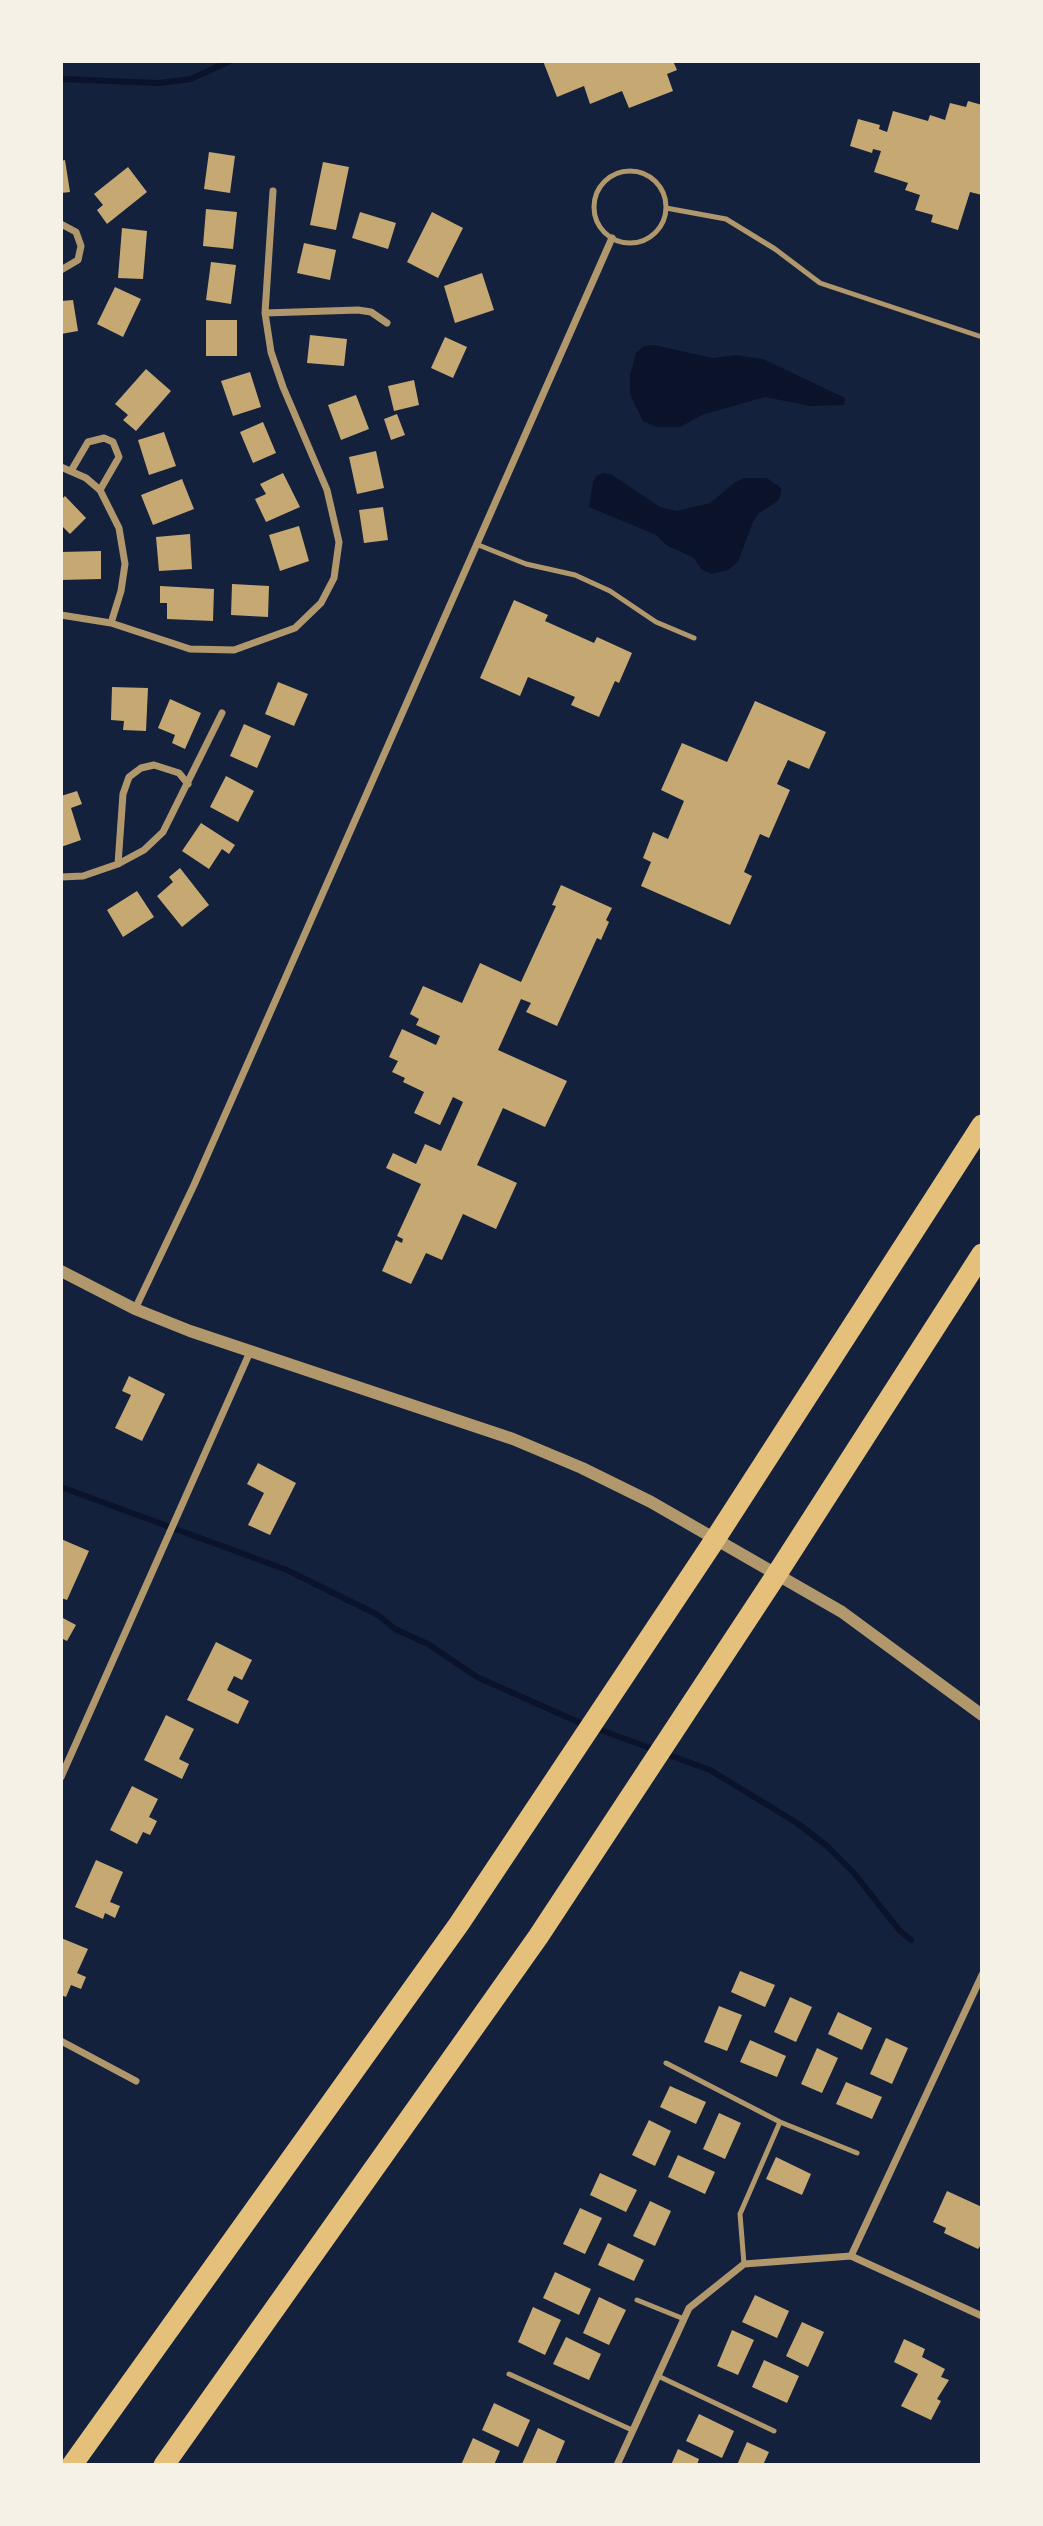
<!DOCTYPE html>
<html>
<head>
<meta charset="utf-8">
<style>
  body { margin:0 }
  #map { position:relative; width:1043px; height:2526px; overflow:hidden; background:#14213d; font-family:Merriweather,serif }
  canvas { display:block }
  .frame { position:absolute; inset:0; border:63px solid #f6f1e7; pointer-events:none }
</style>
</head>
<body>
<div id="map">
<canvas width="1043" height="2526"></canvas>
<div class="frame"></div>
</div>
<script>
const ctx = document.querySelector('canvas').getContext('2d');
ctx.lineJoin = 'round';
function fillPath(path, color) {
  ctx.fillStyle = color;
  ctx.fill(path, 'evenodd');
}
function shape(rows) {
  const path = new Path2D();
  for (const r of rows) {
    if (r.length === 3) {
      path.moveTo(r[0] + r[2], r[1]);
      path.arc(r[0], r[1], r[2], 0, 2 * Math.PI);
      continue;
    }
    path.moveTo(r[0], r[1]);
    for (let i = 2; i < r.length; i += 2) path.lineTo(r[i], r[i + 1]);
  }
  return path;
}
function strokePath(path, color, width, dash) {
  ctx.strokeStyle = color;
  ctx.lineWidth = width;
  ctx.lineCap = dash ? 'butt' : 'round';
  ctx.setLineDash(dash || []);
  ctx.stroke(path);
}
fillPath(shape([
  [654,345,713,358,736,355,763,359,845,398,844,405,810,406,765,397,702,415,680,427,657,427,643,421,630,394,630,375,636,353,644,346],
  [603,473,612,475,660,507,677,511,710,503,734,483,744,478,767,478,781,488,781,493,778,501,759,513,753,522,738,562,728,570,711,574,701,569,694,558,666,545,656,535,589,507,593,482,596,476]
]), '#0b132b');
strokePath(shape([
  [61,79,159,83,191,79,230,61],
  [61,1487,287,1570,378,1615,395,1629,428,1644,477,1677,576,1721,710,1770,797,1823,827,1846,854,1873,899,1930,911,1940]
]), '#0b132b', 6);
fillPath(shape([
  [543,61,673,61,677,70,667,74,673,91,629,108,622,91,590,104,584,86,557,97],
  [968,101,982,105,982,195,970,192,958,230,931,222,933,215,915,210,920,195,905,190,908,183,874,172,881,151,873,149,872,153,850,146,858,119,880,125,879,129,887,132,893,111,928,121,930,115,945,120,950,103,966,107],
  [209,152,235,156,230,193,204,189],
  [65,160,70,192,61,193,61,161],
  [323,162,349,167,336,230,310,225],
  [128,167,147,192,107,224,97,210,103,205,94,194],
  [206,209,237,212,233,249,203,246],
  [360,212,396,223,388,249,352,238],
  [432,212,463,228,438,278,407,262],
  [122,228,147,231,143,279,118,278],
  [304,243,336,250,330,280,297,273],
  [211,262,236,265,231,304,206,300],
  [482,273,494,310,455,323,444,286],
  [115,287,141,299,123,337,97,324],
  [73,300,78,331,61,334,61,301],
  [206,320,237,320,237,356,206,356],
  [310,335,347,339,344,366,307,363],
  [445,337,467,347,453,378,431,368],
  [146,369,171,391,136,431,123,420,128,415,115,404],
  [250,372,261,407,233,416,221,381],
  [414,380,419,405,394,411,388,386],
  [356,395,369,429,341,440,328,405],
  [397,414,405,435,391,440,384,419],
  [263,422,276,453,253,463,240,432],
  [164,432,176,466,149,475,138,440],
  [376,451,384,488,357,494,349,457],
  [283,473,300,507,266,522,255,499,266,494,260,484],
  [182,479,194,509,153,525,141,495],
  [65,496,86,518,70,534,61,525,61,500],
  [383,507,388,540,364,543,359,510],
  [299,526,309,561,280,571,269,535],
  [190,534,192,569,159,571,156,537],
  [101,551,101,579,61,580,61,552],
  [232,584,269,586,268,617,231,615],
  [160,586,214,589,213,621,167,619,167,603,160,603],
  [514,600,548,615,545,621,594,643,597,637,632,653,619,683,615,681,599,717,571,705,575,697,528,677,520,696,480,678],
  [278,682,308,694,294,726,265,714],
  [112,687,148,688,146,731,123,730,124,721,111,720],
  [170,699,201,713,185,749,172,743,175,735,158,728],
  [755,701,826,732,809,769,788,760,777,784,790,790,769,838,760,834,744,872,752,876,730,925,641,886,651,862,643,858,653,832,668,839,684,801,661,790,682,743,727,762],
  [244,724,271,736,257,768,230,756],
  [226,776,254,791,238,822,210,807],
  [77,791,82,804,71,808,81,840,61,847,61,796],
  [201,823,235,845,229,854,222,849,209,869,182,851],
  [180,868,209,905,182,927,157,896,173,882,169,877],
  [561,885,612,908,606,920,609,922,601,940,597,938,557,1026,526,1012,531,1003,521,999,498,1050,567,1081,545,1127,503,1108,477,1165,517,1183,496,1229,463,1214,442,1260,426,1253,411,1284,382,1271,396,1240,402,1243,403,1239,397,1236,421,1184,386,1168,393,1153,416,1164,425,1144,441,1151,463,1102,453,1097,440,1125,414,1113,424,1092,403,1082,405,1078,392,1072,398,1061,389,1057,402,1029,436,1045,440,1036,416,1025,419,1019,410,1014,423,986,462,1003,480,963,521,982,556,906,552,905],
  [137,891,154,917,123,937,107,910],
  [129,1376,165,1394,142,1441,115,1428,131,1395,122,1391],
  [258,1463,296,1483,270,1535,248,1525,264,1493,247,1484],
  [61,1539,89,1551,67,1600,61,1598],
  [61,1617,76,1625,67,1641,61,1638],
  [216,1642,252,1660,242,1680,234,1676,227,1690,249,1701,238,1724,187,1700],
  [166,1715,194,1729,179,1759,189,1764,182,1779,144,1760],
  [132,1786,158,1799,149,1817,157,1821,150,1835,143,1832,137,1844,110,1830],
  [96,1860,123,1872,110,1902,120,1906,115,1918,105,1913,103,1919,75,1907],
  [61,1938,88,1949,77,1973,86,1977,81,1989,71,1985,66,1997,61,1995],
  [740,1971,775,1985,765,2007,731,1992],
  [790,1997,812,2007,796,2042,774,2032],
  [719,2006,742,2015,727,2051,704,2042],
  [838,2012,872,2028,862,2050,828,2034],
  [886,2038,908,2048,892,2084,870,2074],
  [750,2040,786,2056,777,2077,740,2062],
  [817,2048,838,2058,822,2093,801,2084],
  [846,2082,882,2097,872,2119,836,2104],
  [670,2086,706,2102,696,2124,660,2107],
  [719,2113,741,2123,725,2159,703,2149],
  [649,2120,671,2131,655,2166,632,2155],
  [678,2155,715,2172,705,2194,668,2177],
  [776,2157,811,2174,802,2195,766,2179],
  [600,2173,637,2190,626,2212,590,2195],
  [947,2191,982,2207,982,2244,978,2249,944,2233,946,2228,933,2222],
  [650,2201,671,2211,655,2246,633,2236],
  [580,2208,602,2218,585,2254,563,2244],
  [608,2243,644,2260,634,2281,598,2265],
  [555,2272,591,2289,579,2315,543,2298],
  [755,2295,789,2311,777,2338,742,2322],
  [599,2297,626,2310,609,2345,583,2333],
  [533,2307,561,2320,545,2355,518,2342],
  [802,2322,824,2332,808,2367,786,2356],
  [732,2330,754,2340,738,2375,717,2366],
  [566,2337,601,2354,589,2380,553,2364],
  [904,2339,925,2349,922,2357,945,2369,941,2377,949,2380,937,2399,941,2401,931,2420,901,2406,918,2374,894,2362],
  [764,2360,799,2376,787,2403,752,2387],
  [494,2403,530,2420,518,2447,482,2430],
  [699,2414,734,2431,722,2458,686,2441],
  [538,2428,565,2441,555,2465,522,2464],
  [473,2438,500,2451,494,2465,461,2465],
  [747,2442,769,2452,763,2465,737,2465],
  [678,2449,699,2459,697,2465,671,2465]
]), '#c6a872');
strokePath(shape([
  [630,207,36],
  [666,208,726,219,775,249,820,283,982,337],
  [476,544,526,564,575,575,610,591,656,622,694,638],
  [666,2063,780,2122,740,2214,744,2264],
  [780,2122,857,2153],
  [637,2300,684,2319],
  [509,2374,632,2430],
  [658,2376,774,2431]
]), '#b1986c', 5);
strokePath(shape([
  [61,224,76,232,81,246,78,260,61,270],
  [265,313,358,310,371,312,387,323],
  [61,467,86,478,100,490,119,528,125,564,121,591,111,623],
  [71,471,88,442,104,438,113,442,119,457,100,490],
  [61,615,111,623,190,649,234,650,295,628,321,603,334,578,339,542,327,490,283,387,271,352,265,313,273,191],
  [118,864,123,794,129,777,141,768,154,765,179,773,188,784],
  [61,877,83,876,118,864,144,850,163,832,222,713],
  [135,1309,194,1185,612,238],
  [61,1777,250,1352],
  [61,2041,136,2081],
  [851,2256,982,2316],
  [617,2465,689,2308,744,2264,851,2256,982,1975]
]), '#b1986c', 7);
strokePath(shape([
  [61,1271,135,1309,190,1331,513,1439,582,1468,651,1502,842,1612,982,1715]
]), '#b1986c', 12);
strokePath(shape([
  [72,2465,459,1924,712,1544,982,1125],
  [164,2465,538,1937,773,1580,982,1254]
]), '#e5c07b', 21);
</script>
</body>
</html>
